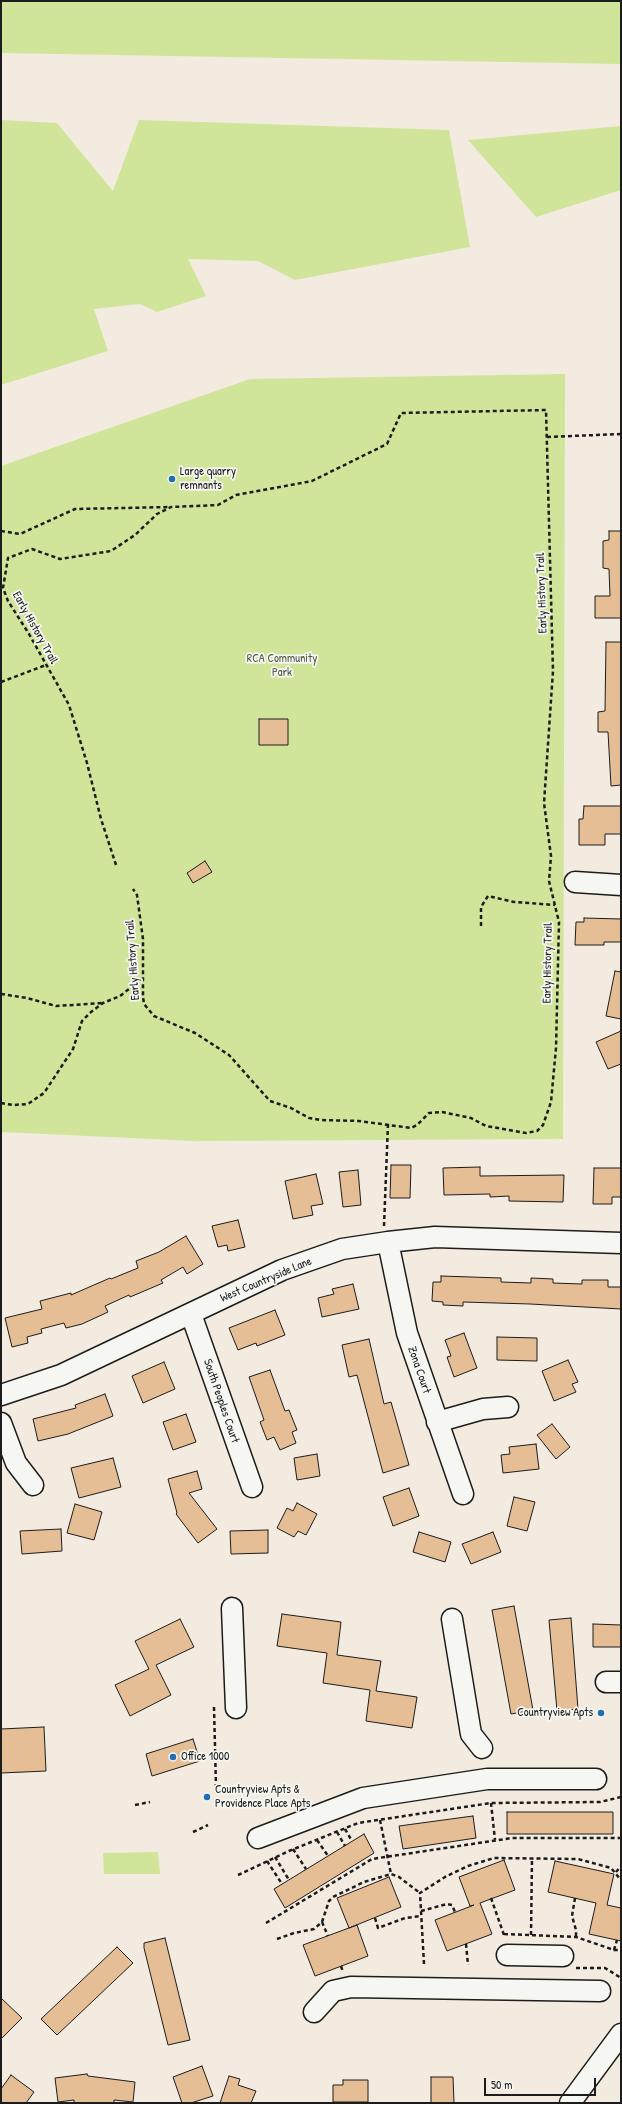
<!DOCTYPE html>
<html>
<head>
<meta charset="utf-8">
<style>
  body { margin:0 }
  #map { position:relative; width:622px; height:2104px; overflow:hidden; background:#f3ebe0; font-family:"Patrick Hand",sans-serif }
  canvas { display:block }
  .frame { position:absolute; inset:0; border:2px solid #1c1c1c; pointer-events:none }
  .scale { position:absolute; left:484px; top:2078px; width:112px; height:18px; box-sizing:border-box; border:2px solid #1c1c1c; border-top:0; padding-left:5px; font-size:12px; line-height:14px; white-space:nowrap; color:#1c1c1c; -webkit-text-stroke:3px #f6f6f2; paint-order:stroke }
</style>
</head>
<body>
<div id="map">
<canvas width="622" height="2104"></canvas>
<div class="frame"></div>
<div class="scale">50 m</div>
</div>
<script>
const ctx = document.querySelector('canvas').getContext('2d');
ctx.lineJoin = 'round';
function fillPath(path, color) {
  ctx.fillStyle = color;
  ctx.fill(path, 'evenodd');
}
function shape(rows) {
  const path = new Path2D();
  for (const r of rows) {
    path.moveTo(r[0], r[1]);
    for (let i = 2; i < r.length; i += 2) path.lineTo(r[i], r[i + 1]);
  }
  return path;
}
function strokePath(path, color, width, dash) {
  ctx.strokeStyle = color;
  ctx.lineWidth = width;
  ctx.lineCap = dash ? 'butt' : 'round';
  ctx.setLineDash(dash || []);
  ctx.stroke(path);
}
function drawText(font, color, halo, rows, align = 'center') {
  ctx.font = font + ' "Patrick Hand",sans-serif';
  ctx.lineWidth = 3.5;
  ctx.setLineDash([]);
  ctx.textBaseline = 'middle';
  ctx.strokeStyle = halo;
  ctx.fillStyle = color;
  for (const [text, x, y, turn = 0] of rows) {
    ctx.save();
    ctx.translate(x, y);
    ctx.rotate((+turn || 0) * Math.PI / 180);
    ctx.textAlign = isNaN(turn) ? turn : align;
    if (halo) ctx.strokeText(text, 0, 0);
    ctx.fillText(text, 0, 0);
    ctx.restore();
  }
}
fillPath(shape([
  [1,1,621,1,621,64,1,53],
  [1,120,57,123,113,191,139,120,449,130,470,247,295,280,258,261,188,259,206,296,157,312,140,304,94,309,108,351,1,385],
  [621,126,621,190,536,217,468,140],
  [565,374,563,1139,196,1141,1,1132,1,466,250,379],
  [158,1852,160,1874,104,1874,103,1853]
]), '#d0e599');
const building = shape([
  [609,531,621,531,621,618,595,618,595,596,610,596,609,569,603,568,603,541,609,540,609,531],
  [606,642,621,642,621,785,611,786,608,732,598,732,598,712,605,711,606,642],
  [259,719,288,719,288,745,259,745,259,719],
  [584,806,621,806,621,834,605,834,605,845,579,845,579,819,583,819,584,806],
  [205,861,212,872,193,883,187,873,205,861],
  [584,918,621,919,621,942,604,942,604,945,575,945,576,922,584,922,584,918],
  [615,971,621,972,621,1019,606,1016,615,971],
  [621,1031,621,1064,608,1069,596,1042,621,1031],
  [391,1165,411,1165,410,1198,390,1198,391,1165],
  [480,1167,480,1176,564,1175,563,1202,509,1201,509,1196,490,1197,490,1194,444,1195,443,1168,480,1167],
  [594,1168,621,1168,621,1197,612,1197,612,1204,593,1204,594,1168],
  [358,1170,361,1205,343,1207,339,1172,358,1170],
  [316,1174,323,1204,311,1206,313,1215,293,1219,285,1181,316,1174],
  [238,1220,245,1247,228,1251,227,1245,218,1247,212,1226,238,1220],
  [186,1236,203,1264,187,1274,183,1267,161,1280,163,1283,130,1297,129,1295,105,1306,108,1312,82,1324,66,1328,64,1323,41,1329,42,1333,27,1337,28,1343,12,1347,5,1318,42,1309,40,1301,71,1293,71,1295,110,1278,111,1279,138,1268,136,1261,159,1252,186,1236],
  [441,1276,501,1278,501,1282,531,1283,531,1278,553,1279,553,1283,582,1284,582,1280,608,1280,608,1287,621,1287,621,1309,530,1304,463,1302,463,1306,443,1305,443,1302,432,1301,433,1282,441,1282,441,1276],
  [353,1284,359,1309,322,1317,318,1298,334,1294,332,1289,353,1284],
  [275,1310,285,1335,257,1346,256,1343,238,1350,229,1328,275,1310],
  [464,1333,477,1368,454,1377,447,1357,451,1356,445,1340,464,1333],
  [497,1337,537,1338,537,1361,497,1360,497,1337],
  [369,1339,384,1404,391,1402,409,1465,383,1473,357,1375,349,1377,342,1345,369,1339],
  [568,1360,578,1382,572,1384,576,1392,554,1401,542,1371,568,1360],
  [164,1362,175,1389,143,1403,132,1376,164,1362],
  [270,1370,285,1411,289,1410,297,1430,292,1432,296,1443,280,1450,274,1437,267,1440,260,1422,264,1420,249,1377,270,1370],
  [105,1394,113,1416,68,1434,38,1441,33,1419,76,1408,75,1405,105,1394],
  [186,1414,196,1442,173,1450,163,1422,186,1414],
  [552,1424,570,1447,556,1459,537,1435,552,1424],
  [536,1444,539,1469,503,1473,501,1455,510,1454,509,1447,536,1444],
  [317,1454,320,1476,297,1480,294,1458,317,1454],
  [113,1458,121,1487,79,1498,71,1468,113,1458],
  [197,1471,202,1489,189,1493,217,1529,198,1543,176,1514,177,1513,168,1479,197,1471],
  [409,1488,419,1516,393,1526,383,1497,409,1488],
  [514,1497,535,1502,527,1531,507,1526,514,1497],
  [297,1503,317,1514,306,1535,298,1531,294,1537,277,1528,287,1508,293,1511,297,1503],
  [75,1504,102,1512,94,1540,67,1533,75,1504],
  [61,1529,62,1551,22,1554,20,1531,61,1529],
  [268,1530,268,1553,231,1554,230,1531,268,1530],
  [419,1532,451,1542,445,1562,413,1552,419,1532],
  [493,1532,501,1552,471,1564,462,1544,493,1532],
  [514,1606,533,1710,511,1714,492,1610,514,1606],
  [282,1614,341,1622,337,1655,381,1661,376,1691,417,1697,412,1728,366,1721,370,1690,323,1683,327,1653,277,1646,282,1614],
  [571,1618,578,1709,557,1711,549,1620,571,1618],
  [180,1619,194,1647,156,1665,171,1695,130,1716,115,1685,149,1669,135,1641,180,1619],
  [593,1624,621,1625,621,1647,593,1647,593,1624],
  [44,1727,46,1771,1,1773,1,1729,44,1727],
  [193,1739,200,1761,152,1776,146,1754,193,1739],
  [507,1812,613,1812,613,1834,507,1834,507,1812],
  [473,1816,476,1838,403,1849,399,1826,473,1816],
  [364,1834,374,1853,285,1908,274,1889,364,1834],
  [504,1860,515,1890,480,1903,492,1934,447,1951,435,1920,474,1905,470,1906,459,1877,504,1860],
  [555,1861,614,1874,607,1905,621,1908,621,1941,589,1934,596,1903,548,1892,555,1861],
  [389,1877,401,1907,349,1928,337,1898,389,1877],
  [357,1925,368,1956,315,1976,303,1945,357,1925],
  [165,1938,190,2040,168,2045,144,1948,144,1943,165,1938],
  [117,1947,133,1963,57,2035,41,2019,117,1947],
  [1,1998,22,2018,1,2039,1,1998],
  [202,2066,213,2096,191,2103,182,2103,173,2077,202,2066],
  [87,2074,88,2076,135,2082,133,2102,114,2100,114,2103,74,2103,74,2100,58,2102,55,2078,87,2074],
  [11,2075,34,2092,26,2103,1,2103,1,2089,11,2075],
  [229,2076,240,2079,238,2085,256,2091,251,2103,220,2103,229,2076],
  [431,2077,453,2077,454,2103,431,2103,431,2077],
  [343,2080,368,2080,368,2102,333,2102,333,2085,343,2085,343,2080]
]);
fillPath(building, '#e5be96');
strokePath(building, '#1c1c1c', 1);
const minor = shape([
  [575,882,621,885],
  [388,1242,407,1333,463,1494],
  [191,1314,252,1487],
  [1,1395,61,1375,282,1270,342,1249,388,1242,435,1237,621,1243],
  [437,1422,483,1409,508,1407],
  [1,1423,16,1463,33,1485],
  [232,1608,236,1708],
  [452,1619,471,1734,482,1748],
  [606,1682,621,1682],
  [258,1838,363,1798,487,1779,596,1779],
  [507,1955,563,1956],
  [314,2012,333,1991,351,1987,600,1991],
  [570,2103,621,2034]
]);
strokePath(minor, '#1c1c1c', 23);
strokePath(shape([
  [547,437,621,434],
  [1,531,20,534,75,509,170,507],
  [1,682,46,665],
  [116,865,101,819,87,763,69,705,29,634,8,601,3,588,8,558,32,549,60,559,111,551,135,535,157,514,171,507,218,505,236,495,312,481,387,444,401,413,546,410,553,671,544,803,551,856,549,881,559,922,556,1048,551,1102,543,1125,537,1131,526,1133,486,1126,471,1118,442,1112,429,1113,417,1125,411,1128,359,1121,321,1120,309,1118,291,1108,270,1101,229,1055,195,1033,154,1016,144,1004,143,997,143,939,137,895,133,889],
  [481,926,481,907,488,896,514,902,555,905],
  [1,994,27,998,56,1006,103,1003],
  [1,1103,13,1105,28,1104,44,1093,73,1049,82,1021,91,1012,103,1003,120,996,143,978],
  [384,1226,388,1124],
  [214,1707,216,1787],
  [491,1803,495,1840],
  [135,1805,150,1802],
  [380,1820,391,1874],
  [345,1829,352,1841],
  [193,1832,208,1825],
  [337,1832,345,1846],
  [317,1840,328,1856],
  [293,1849,306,1869],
  [275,1857,289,1880],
  [267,1861,282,1884],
  [616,1872,621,1866],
  [238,1875,289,1851,358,1823,491,1803,600,1802,621,1797],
  [491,1898,504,1935],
  [575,1898,572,1916,576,1930,576,1937],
  [421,1911,447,1904,452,1905,455,1912],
  [375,1918,378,1928,405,1918,421,1916],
  [322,1922,328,1936],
  [266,1923,372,1859,512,1838,621,1838],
  [504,1934,576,1937,614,1950,621,1950],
  [531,1935,532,1858],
  [277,1939,294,1933,314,1929,322,1922,329,1901,333,1897,364,1882,391,1874,399,1877,420,1893],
  [466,1944,468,1965],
  [614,1950,617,1940],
  [424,1964,420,1893,445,1877,468,1866,494,1858,578,1859,611,1868,621,1880],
  [341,1966,343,1972],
  [576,1968,605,1968,621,1978]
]), '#1c1c1c', 2.5, [4, 3]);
strokePath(minor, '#f6f6f2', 20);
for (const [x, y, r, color] of [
  [172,479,4,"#1f6fb2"],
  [601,1713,4,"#1f6fb2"],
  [173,1757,4,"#1f6fb2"],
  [207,1797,4,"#1f6fb2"]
]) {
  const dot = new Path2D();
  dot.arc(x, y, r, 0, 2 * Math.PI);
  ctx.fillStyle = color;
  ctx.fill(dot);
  strokePath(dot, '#f6f6f2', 1.5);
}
drawText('12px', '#1c1c1c', '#f6f6f2', [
  ["Large quarry",180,472],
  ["remnants",180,486],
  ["Countryview Apts",593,1713,"right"],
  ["Office 1000",181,1757],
  ["Countryview Apts &",215,1790],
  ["Providence Place Apts",215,1804]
], 'left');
drawText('12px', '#1c1c1c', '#f6f6f2', [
  ["Early History Trail",542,593,-92],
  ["Early History Trail",35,628,61],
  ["Early History Trail",133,960,-94],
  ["Early History Trail",548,963,-89],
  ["West Countryside Lane",266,1280,-23],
  ["Zona Court",419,1370,71],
  ["South Peoples Court",221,1401,71]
]);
drawText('12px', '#525842', '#f6f6f2', [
  ["RCA Community",282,659],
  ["Park",282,673]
]);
</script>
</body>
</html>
